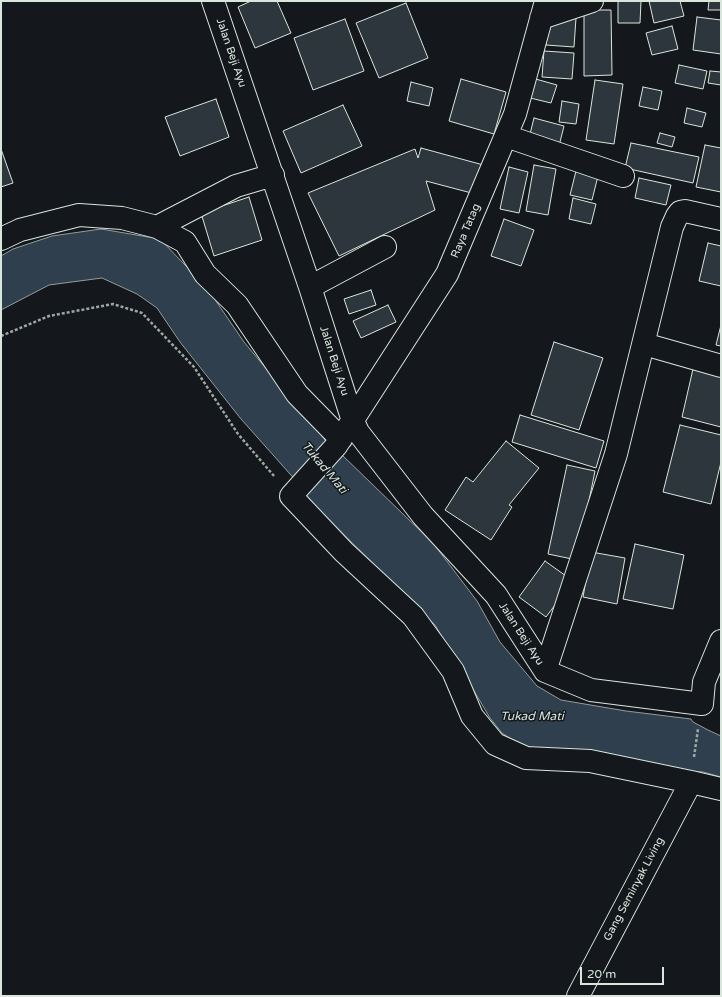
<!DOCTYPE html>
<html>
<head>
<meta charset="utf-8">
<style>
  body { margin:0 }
  #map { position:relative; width:722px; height:997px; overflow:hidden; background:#14181c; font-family:"Varela Round",sans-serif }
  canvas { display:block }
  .frame { position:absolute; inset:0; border:2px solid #d8e6dc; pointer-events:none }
  .scale { position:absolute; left:580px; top:967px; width:84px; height:18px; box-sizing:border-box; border:2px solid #d8e6dc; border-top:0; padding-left:5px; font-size:12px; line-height:14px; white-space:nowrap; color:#d8e6dc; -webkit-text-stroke:3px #14181c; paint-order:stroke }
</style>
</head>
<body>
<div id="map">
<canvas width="722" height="997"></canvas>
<div class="frame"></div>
<div class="scale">20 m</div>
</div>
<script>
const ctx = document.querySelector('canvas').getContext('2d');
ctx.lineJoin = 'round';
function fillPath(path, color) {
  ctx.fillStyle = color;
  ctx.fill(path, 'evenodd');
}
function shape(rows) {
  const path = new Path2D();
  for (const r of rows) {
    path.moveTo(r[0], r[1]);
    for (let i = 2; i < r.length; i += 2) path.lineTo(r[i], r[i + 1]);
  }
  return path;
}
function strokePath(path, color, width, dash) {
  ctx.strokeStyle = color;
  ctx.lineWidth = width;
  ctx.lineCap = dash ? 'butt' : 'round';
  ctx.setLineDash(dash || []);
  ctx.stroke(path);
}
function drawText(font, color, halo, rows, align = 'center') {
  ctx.font = font + ' "Varela Round",sans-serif';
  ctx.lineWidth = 3;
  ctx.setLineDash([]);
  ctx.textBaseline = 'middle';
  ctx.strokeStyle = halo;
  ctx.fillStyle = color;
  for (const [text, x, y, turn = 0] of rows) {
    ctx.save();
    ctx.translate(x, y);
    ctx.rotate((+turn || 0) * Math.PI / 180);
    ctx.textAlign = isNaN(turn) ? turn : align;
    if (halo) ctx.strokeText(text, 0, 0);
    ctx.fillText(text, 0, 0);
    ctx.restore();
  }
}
const water = shape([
  [101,229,160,239,207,288,244,342,331,447,341,454,433,543,477,601,500,642,537,686,561,700,626,711,691,719,693,722,708,730,721,736,721,777,703,772,686,771,565,755,520,745,502,733,490,718,435,625,305,496,298,483,241,419,180,342,157,308,137,294,102,278,49,285,1,310,1,256,13,249,52,236,101,229]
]);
fillPath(water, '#2f3f4d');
strokePath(water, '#939e99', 1);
const building = shape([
  [251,1,277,1,291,33,255,48,238,7,251,1],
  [618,1,641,1,640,23,618,23,618,1],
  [649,1,680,1,684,16,654,23,649,1],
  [709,1,721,1,721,10,708,10,709,1],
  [406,3,428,58,379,78,356,23,406,3],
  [584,10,611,10,612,75,584,76,584,10],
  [547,16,576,18,574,47,546,45,547,16],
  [697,17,721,20,721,54,693,50,697,17],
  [345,19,364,71,313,90,294,38,345,19],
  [672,26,678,49,652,55,646,33,672,26],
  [544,51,574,53,572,79,542,77,544,51],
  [679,65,707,71,703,89,675,83,679,65],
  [710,71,721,72,721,85,708,83,710,71],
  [532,78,557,85,551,103,526,97,532,78],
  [461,79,506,92,494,134,449,121,461,79],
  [595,80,623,84,614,144,586,140,595,80],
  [411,82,433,88,429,106,407,101,411,82],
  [643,87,662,91,658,110,639,106,643,87],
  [216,99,229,137,180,156,165,117,216,99],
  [562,101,579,104,576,124,559,122,562,101],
  [343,105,362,146,301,173,283,131,343,105],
  [687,108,706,113,702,127,684,123,687,108],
  [534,118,564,126,558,150,528,142,534,118],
  [660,133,675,137,672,147,657,143,660,133],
  [631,143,699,157,693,183,625,168,631,143],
  [705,145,721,148,721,192,696,187,705,145],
  [421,148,487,166,479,195,426,181,435,210,339,256,308,193,415,149,418,158,421,148],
  [1,149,13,183,1,187,1,149],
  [534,165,556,169,548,215,526,211,534,165],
  [509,167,528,172,519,213,500,209,509,167],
  [576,171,598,176,592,200,570,195,576,171],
  [639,178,671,185,666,205,635,198,639,178],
  [249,197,262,240,214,256,201,213,249,197],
  [573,198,596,204,591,224,569,219,573,198],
  [504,219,534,230,521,266,491,256,504,219],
  [708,243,721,246,721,286,699,281,708,243],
  [371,290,376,305,349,314,344,299,371,290],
  [388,305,396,322,361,338,353,321,388,305],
  [721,325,721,346,716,345,721,325],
  [554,342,603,358,579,430,531,415,554,342],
  [693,369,721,375,721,427,682,417,693,369],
  [520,415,604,441,596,468,512,442,520,415],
  [680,425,721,435,721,462,711,504,663,492,680,425],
  [506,441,539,468,509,505,512,507,491,540,445,510,466,477,473,482,506,441],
  [567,465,595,471,577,560,548,554,567,465],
  [635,544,684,555,673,609,623,599,635,544],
  [591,552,625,558,617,604,583,597,591,552],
  [545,561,573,581,546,617,519,597,545,561]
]);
fillPath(building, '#2c363c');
strokePath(building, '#d8e6dc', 1);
const street = shape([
  [213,1,310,287,353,421,358,432,423,516,496,595,545,671],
  [546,1,515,114,447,274,336,446,291,496,344,552,413,616,453,671,472,716,495,744,526,758,590,761,691,782,721,789],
  [541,18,592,1],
  [506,136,623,176],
  [157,227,236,186,273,175],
  [1,239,20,230,79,215,122,218,157,227,185,242,205,274,237,305,297,394,341,439],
  [310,287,385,247],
  [644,344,721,366],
  [545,671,616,454,672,227,677,216,680,212,685,211,721,219],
  [545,671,591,690,702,704,704,682,721,641],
  [578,996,691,782]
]);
strokePath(street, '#d8e6dc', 24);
strokePath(shape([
  [1,336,49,316,113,304,142,313,194,367,238,434,274,476],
  [694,757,698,729]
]), '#9da8a2', 2.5, [3, 2]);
strokePath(street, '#14181c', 22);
drawText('11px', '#d8e6dc', '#14181c', [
  ["Jalan Beji Ayu",231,53,71],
  ["Raya Tatag",466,231,-67],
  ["Jalan Beji Ayu",334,361,72],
  ["Jalan Beji Ayu",521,634,57],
  ["Gang Seminyak Living",634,889,-62]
]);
drawText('italic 12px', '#d8e6dc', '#14181c', [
  ["Tukad Mati",324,468,50],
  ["Tukad Mati",532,717]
]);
</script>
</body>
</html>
